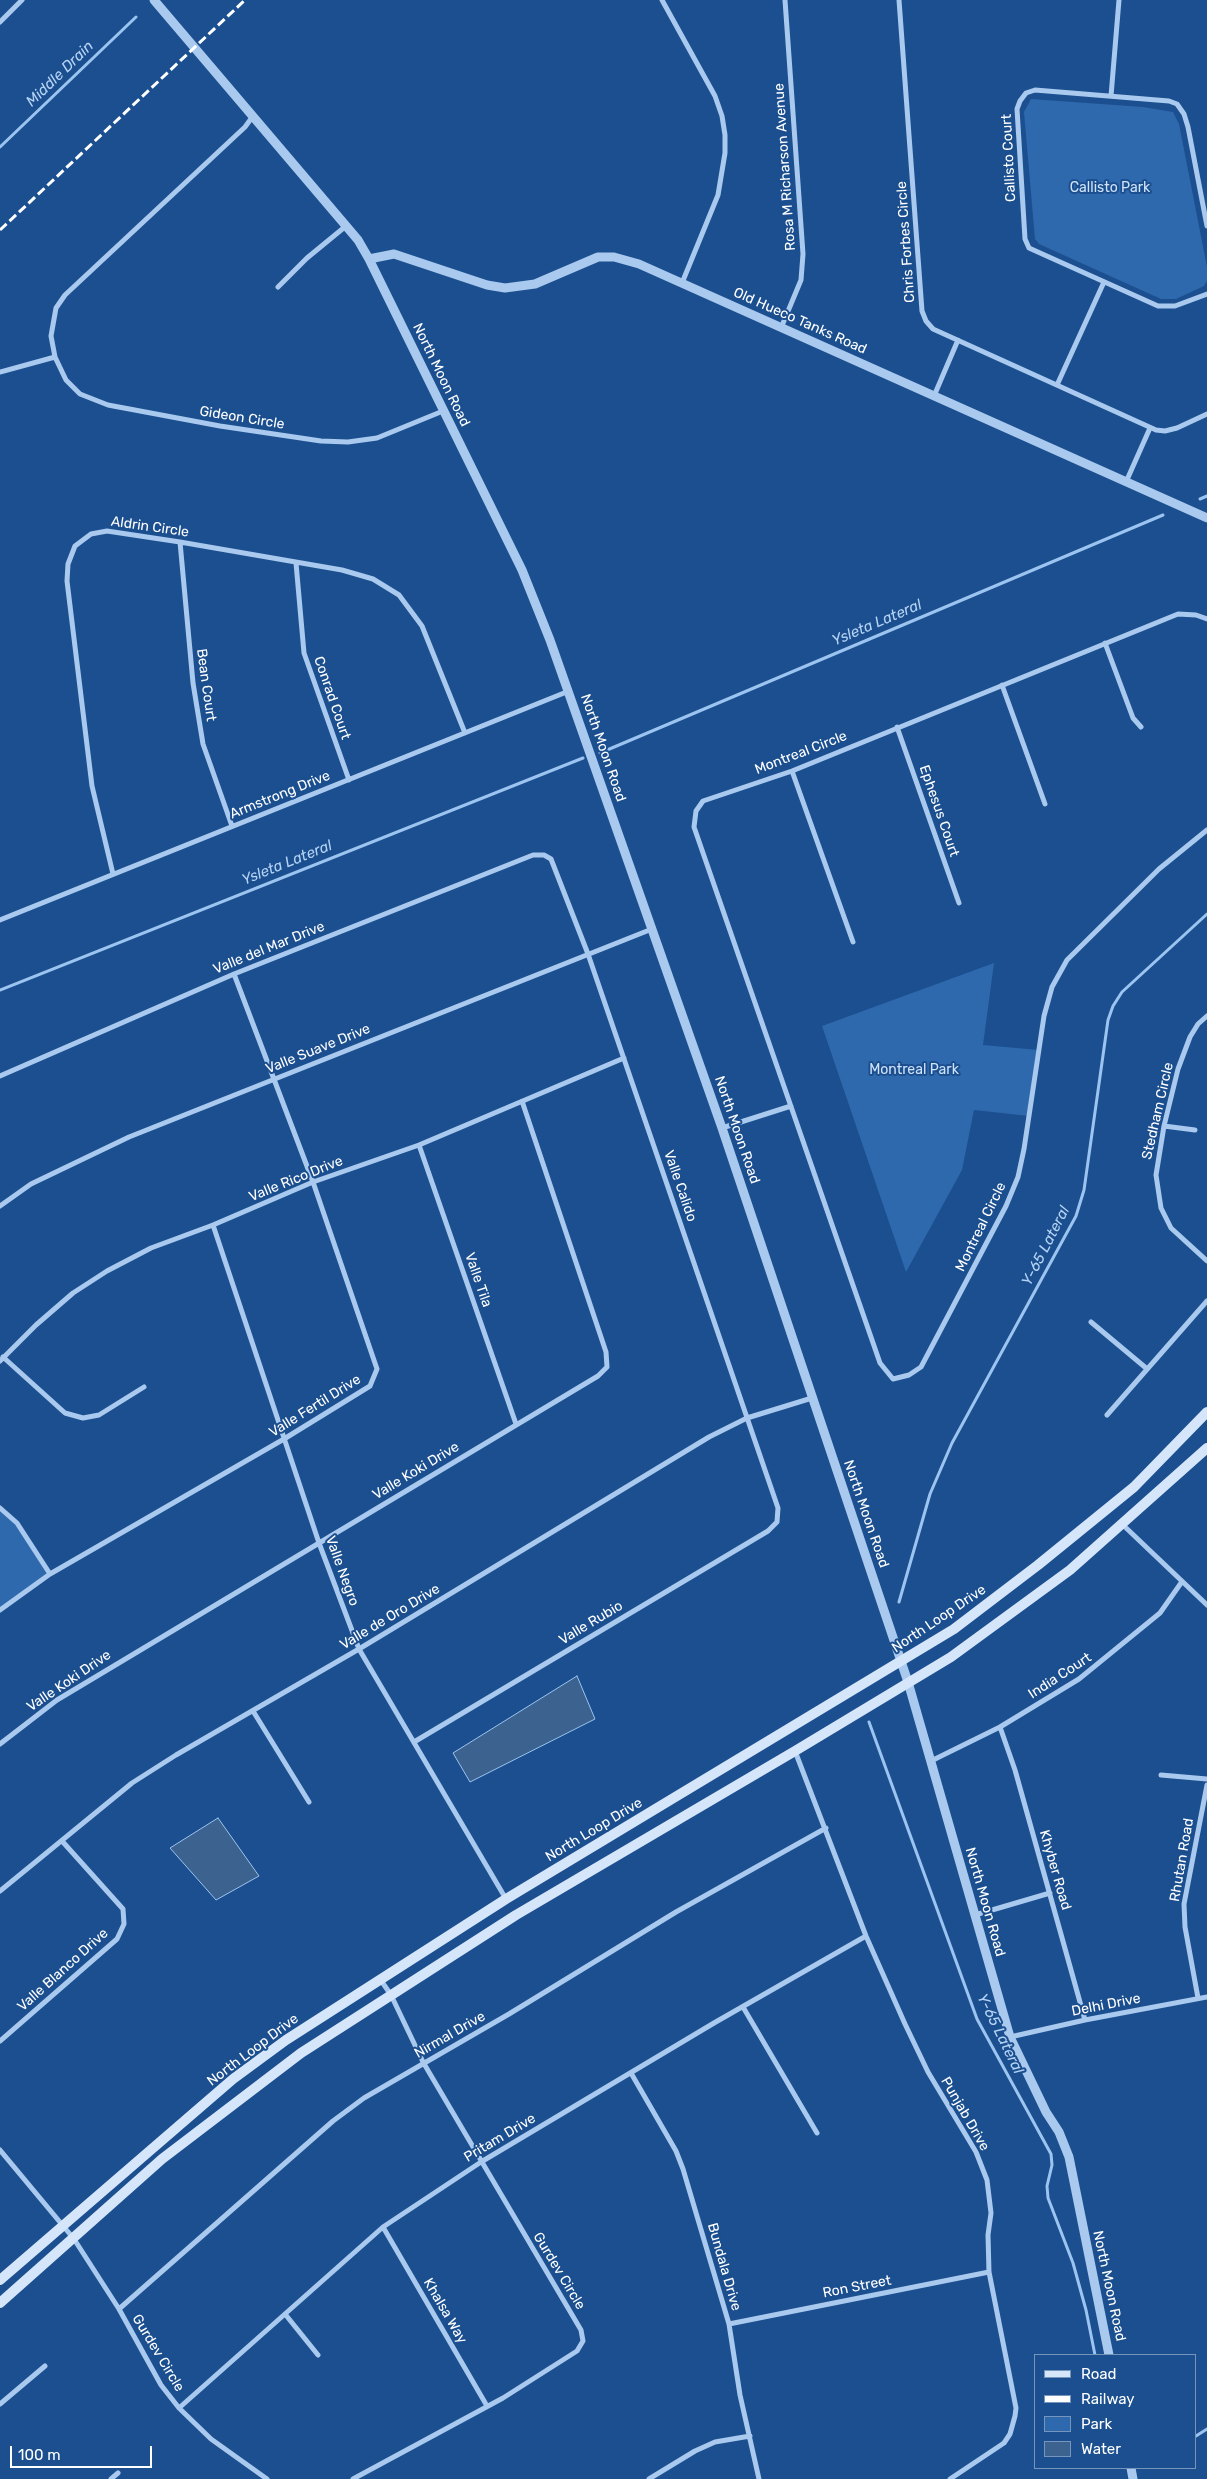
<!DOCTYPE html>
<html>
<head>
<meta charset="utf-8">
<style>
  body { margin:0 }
  #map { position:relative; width:1207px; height:2479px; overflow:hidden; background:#1b4f8f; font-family:Rubik,sans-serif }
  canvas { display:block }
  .legend { position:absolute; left:1034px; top:2354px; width:162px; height:115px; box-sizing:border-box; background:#1b4f8f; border:1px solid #7695bc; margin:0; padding:6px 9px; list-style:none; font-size:15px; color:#fff }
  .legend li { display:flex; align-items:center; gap:10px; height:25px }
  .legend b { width:25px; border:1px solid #7695bc }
  .scale { position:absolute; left:10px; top:2446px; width:142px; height:22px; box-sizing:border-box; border:2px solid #fff; border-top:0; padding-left:6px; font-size:15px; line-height:18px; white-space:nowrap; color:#fff; -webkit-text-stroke:4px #1b4f8f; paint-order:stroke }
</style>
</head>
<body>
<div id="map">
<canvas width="1207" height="2479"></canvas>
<ul class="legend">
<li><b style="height:6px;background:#d6e6fa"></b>Road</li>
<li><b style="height:6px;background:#fff"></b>Railway</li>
<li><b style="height:14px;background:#2e69ad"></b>Park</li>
<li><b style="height:14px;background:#3c6290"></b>Water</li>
</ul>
<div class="scale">100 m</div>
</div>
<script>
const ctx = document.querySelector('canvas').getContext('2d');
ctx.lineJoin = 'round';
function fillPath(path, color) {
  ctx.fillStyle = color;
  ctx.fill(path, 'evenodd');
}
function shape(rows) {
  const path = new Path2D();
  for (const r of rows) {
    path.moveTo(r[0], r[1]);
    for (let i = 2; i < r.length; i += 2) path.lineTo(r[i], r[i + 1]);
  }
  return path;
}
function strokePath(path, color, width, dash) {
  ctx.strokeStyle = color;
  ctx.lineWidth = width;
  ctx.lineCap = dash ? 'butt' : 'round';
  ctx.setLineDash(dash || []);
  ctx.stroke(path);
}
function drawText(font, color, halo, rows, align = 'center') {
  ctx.font = font + ' Rubik,sans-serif';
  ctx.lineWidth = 4;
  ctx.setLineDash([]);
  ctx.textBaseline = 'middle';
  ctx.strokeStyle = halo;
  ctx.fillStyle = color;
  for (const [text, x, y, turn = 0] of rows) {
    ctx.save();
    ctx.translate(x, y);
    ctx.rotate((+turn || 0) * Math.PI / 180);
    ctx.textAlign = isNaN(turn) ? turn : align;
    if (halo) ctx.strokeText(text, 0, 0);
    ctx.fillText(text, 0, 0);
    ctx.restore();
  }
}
fillPath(shape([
  [1031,99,1143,107,1173,112,1179,124,1207,267,1207,281,1204,286,1176,299,1161,299,1039,244,1035,239,1024,112],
  [994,963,983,1045,1039,1050,1029,1116,974,1110,962,1170,906,1272,822,1026],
  [0,1508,17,1523,50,1574,0,1610]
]), '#2e69ad');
const water = shape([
  [577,1676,595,1719,470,1782,453,1753,577,1676],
  [218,1818,259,1876,216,1900,170,1848,218,1818]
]);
fillPath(water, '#3c6290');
strokePath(water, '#9cc4f0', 1);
strokePath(shape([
  [0,147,136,17],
  [1200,499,1207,496],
  [600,753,1163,515],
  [0,990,583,758],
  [899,1602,930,1494,952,1443,1076,1216,1084,1190,1108,1020,1113,1006,1122,992,1207,914],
  [869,1722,977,2019,1051,2154,1052,2165,1047,2186,1048,2198,1073,2263,1086,2310,1095,2355],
  [1196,2436,1207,2429]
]), '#9cc4f0', 3);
strokePath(shape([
  [662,0,715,96,722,116,725,135,725,153,718,195,682,283],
  [899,0,922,311,926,321,933,329,1156,430,1165,431,1177,428,1207,414],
  [0,22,22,0],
  [1111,96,1119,0],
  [253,116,245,127,65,295,56,308,51,336,55,357,66,380,80,394,108,405,220,426,321,441,348,442,377,438,443,411],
  [1207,226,1188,127,1184,114,1177,104,1169,101,1035,90,1026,93,1020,101,1017,109,1025,239,1029,248,1158,306,1175,306,1207,294],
  [278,287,307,258,346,226],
  [781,328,801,280,803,254,785,0],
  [0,372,55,357],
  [1057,385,1104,282],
  [934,396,958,340],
  [1126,482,1150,428],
  [180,542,193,683,203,744,232,826],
  [296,563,304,653,349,780],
  [1207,619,1196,615,1178,614,792,771,703,801,696,811,694,827,880,1363,893,1379,909,1375,921,1367,1006,1206,1018,1177,1024,1149,1044,1016,1052,987,1067,960,1159,869,1207,830],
  [1105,643,1133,718,1141,727],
  [1002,685,1045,804],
  [897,727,959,903],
  [792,771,853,942],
  [113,874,92,786,67,581,68,564,75,546,91,534,107,531,180,542,342,570,373,579,399,595,422,626,465,733],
  [0,920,569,691],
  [1207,1016,1198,1024,1190,1037,1178,1069,1164,1126,1156,1175,1161,1208,1171,1228,1207,1261],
  [0,1076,234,974,533,855,544,855,551,859,588,954,778,1508,777,1522,768,1531,414,1742],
  [1164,1126,1195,1130],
  [722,1128,791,1106],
  [419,1145,516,1424],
  [0,1206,31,1184,129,1137,652,929],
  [213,1225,319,1543,359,1649,506,1899],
  [1091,1322,1146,1368],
  [3,1357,65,1413,83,1418,99,1415,144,1387],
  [0,1361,36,1325,73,1293,107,1271,151,1248,213,1225,313,1182,419,1145,624,1058],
  [1107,1415,1207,1301],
  [0,1508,17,1523,50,1574],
  [1123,1525,1207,1605],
  [0,1610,50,1574,284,1439,370,1386,377,1369,313,1182,234,974],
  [253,1711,309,1802],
  [1000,1727,1015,1770,1085,2020],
  [0,1744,57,1700,598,1376,607,1367,606,1352,522,1101],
  [795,1751,866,1936,905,2024,928,2072,976,2152,987,2180,991,2213,988,2235,989,2272,1016,2408,1015,2416,1010,2434,1004,2443,950,2479],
  [931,1761,1000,1727,1079,1679,1160,1613,1181,1583],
  [1161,1775,1207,1779],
  [0,1891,132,1783,176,1755,359,1649,709,1437,747,1418,812,1398],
  [975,1915,1050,1893],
  [1198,1998,1185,1927,1184,1904,1207,1785],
  [743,2007,817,2133],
  [1010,2037,1085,2020,1207,1997],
  [0,2041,117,1939,124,1924,123,1909,62,1841],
  [631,2073,676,2151,683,2169,729,2324,740,2395,759,2479],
  [0,2150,74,2239,119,2309,161,2385,179,2408,211,2439,267,2479],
  [383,2227,487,2406],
  [119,2309,333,2121,364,2098,509,2014,676,1912,826,1828],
  [285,2314,318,2355],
  [729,2324,989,2272],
  [0,2404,45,2366],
  [179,2408,383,2227,481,2162,714,2023,866,1936],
  [111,2479,118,2473],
  [353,2479,503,2398,577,2351,583,2341,581,2330,423,2062,391,1995,380,1979],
  [649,2479,695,2451,715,2442,750,2436]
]), '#a9c9ee', 5);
strokePath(shape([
  [154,0,358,240,369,259,522,570,550,640,722,1128,908,1682,1010,2037,1046,2112,1059,2132,1069,2157,1109,2355],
  [369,259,394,254,487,285,505,288,535,284,598,257,614,257,639,264,1207,518],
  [1131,2468,1133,2479]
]), '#a9c9ee', 9);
strokePath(shape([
  [0,2280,233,2079,286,2040,506,1899,954,1629,1038,1565,1134,1487,1207,1412],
  [0,2303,162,2159,301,2053,516,1915,795,1751,951,1657,1070,1570,1207,1448]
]), '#d6e6fa', 10);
strokePath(shape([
  [0,230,245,0]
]), '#fff', 3, [9, 4]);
drawText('14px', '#fff', '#1b4f8f', [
  ["Callisto Court",1009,158,-93],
  ["Rosa M Richarson Avenue",785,167,-94],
  ["Chris Forbes Circle",906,242,-94],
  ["Old Hueco Tanks Road",800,321,24],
  ["North Moon Road",441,375,64],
  ["Gideon Circle",242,418,9],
  ["Aldrin Circle",150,527,8],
  ["Bean Court",206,685,82],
  ["Conrad Court",332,698,71],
  ["North Moon Road",603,748,71],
  ["Montreal Circle",801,753,-21],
  ["Armstrong Drive",280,795,-22],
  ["Ephesus Court",939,811,71],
  ["Valle del Mar Drive",269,948,-22],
  ["Valle Suave Drive",318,1049,-22],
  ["Stedham Circle",1158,1111,-77],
  ["North Moon Road",737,1130,71],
  ["Valle Rico Drive",296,1179,-22],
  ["Valle Calido",680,1186,71],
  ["Montreal Circle",981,1227,-64],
  ["Valle Tila",478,1280,71],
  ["Valle Fertil Drive",315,1406,-32],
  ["Valle Koki Drive",416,1471,-31],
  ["North Moon Road",866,1514,71],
  ["Valle Negro",342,1571,70],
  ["Valle de Oro Drive",390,1617,-31],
  ["North Loop Drive",939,1619,-34],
  ["Valle Rubio",591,1623,-31],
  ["India Court",1060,1676,-33],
  ["Valle Koki Drive",69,1681,-34],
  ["North Loop Drive",594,1830,-31],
  ["Rhutan Road",1182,1860,-80],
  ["Khyber Road",1055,1870,74],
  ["North Moon Road",985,1902,74],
  ["Valle Blanco Drive",63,1970,-42],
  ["Delhi Drive",1106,2005,-11],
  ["Nirmal Drive",450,2035,-30],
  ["North Loop Drive",253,2050,-37],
  ["Punjab Drive",965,2114,60],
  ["Pritam Drive",500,2138,-31],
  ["Bundala Drive",724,2267,74],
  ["Gurdev Circle",559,2271,59],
  ["North Moon Road",1109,2286,78],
  ["Ron Street",857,2287,-11],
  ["Khalsa Way",445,2311,60],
  ["Gurdev Circle",158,2353,59]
]);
drawText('14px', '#cfe3fa', '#1b4f8f', [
  ["Callisto Park",1110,188],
  ["Montreal Park",914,1070]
]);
drawText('italic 15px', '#b5d3f5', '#1b4f8f', [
  ["Middle Drain",60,74,-44],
  ["Ysleta Lateral",877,623,-23],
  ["Ysleta Lateral",287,863,-22],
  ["Y-65 Lateral",1046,1246,-63],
  ["Y-65 Lateral",1000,2034,64]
]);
</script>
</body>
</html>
